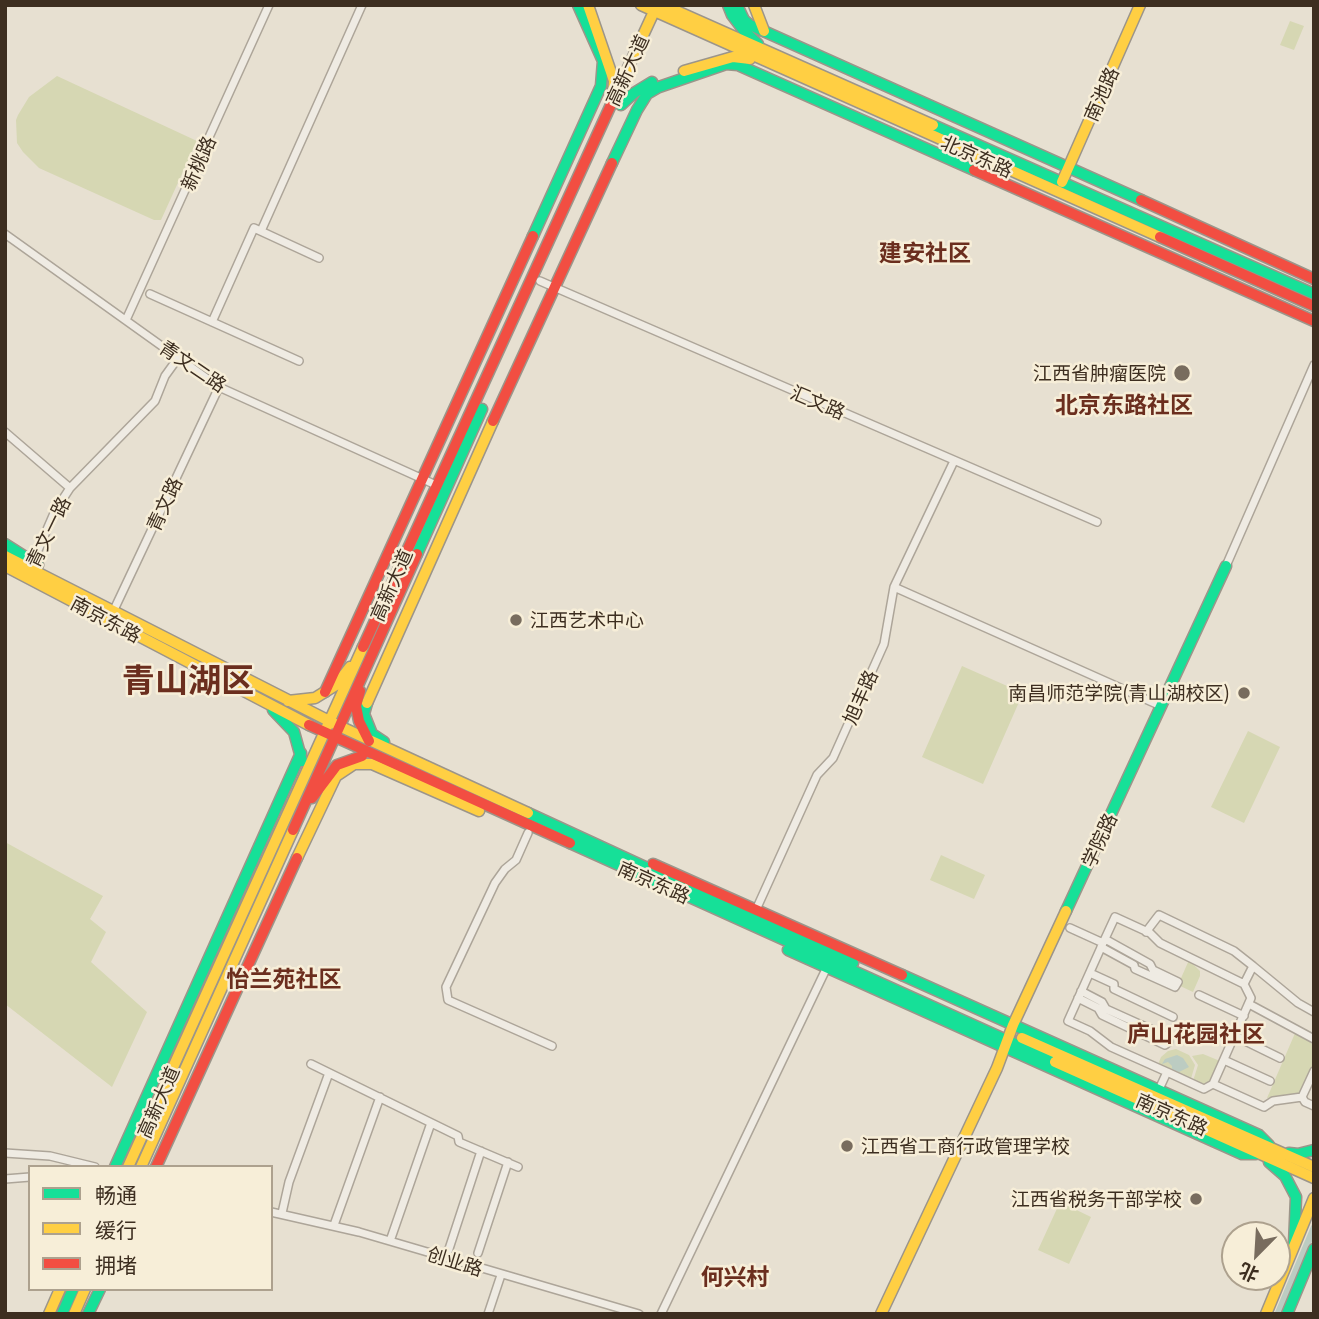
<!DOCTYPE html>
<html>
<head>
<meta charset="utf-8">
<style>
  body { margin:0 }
  #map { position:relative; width:1319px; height:1319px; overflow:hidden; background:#e7e0d1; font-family:Georgia,"Noto Sans SC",serif }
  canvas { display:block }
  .frame { position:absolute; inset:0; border:7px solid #3d2e20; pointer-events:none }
  .legend { position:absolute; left:28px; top:1165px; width:245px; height:126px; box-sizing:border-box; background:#f7eed8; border:2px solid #ada18e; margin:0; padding:9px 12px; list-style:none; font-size:21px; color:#3d2e20 }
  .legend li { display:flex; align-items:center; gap:14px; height:35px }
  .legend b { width:35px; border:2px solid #ada18e }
  .north { position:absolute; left:1221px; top:1221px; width:70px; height:70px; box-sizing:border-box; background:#f7eed8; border:2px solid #ada18e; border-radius:50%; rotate:204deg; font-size:19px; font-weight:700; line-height:28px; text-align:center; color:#3d2e20 }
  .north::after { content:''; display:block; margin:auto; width:24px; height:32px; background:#786c5e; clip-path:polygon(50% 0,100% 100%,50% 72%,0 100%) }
</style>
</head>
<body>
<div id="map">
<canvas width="1319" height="1319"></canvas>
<div class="frame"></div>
<ul class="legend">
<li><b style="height:9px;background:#16e098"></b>畅通</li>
<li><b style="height:9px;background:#ffcf43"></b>缓行</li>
<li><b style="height:9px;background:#f24e42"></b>拥堵</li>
</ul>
<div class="north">北</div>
</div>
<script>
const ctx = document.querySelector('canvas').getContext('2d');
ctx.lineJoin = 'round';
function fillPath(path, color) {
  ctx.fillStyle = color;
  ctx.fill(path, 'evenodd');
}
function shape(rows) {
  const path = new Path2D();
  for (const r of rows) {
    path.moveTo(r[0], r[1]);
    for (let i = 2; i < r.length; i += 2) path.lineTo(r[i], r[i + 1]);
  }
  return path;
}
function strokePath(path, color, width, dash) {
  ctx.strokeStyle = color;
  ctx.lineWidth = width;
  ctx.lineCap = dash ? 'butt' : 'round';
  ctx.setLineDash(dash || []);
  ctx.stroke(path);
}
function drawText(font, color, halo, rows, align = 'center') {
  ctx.font = font + ' Georgia,"Noto Sans SC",serif';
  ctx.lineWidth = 5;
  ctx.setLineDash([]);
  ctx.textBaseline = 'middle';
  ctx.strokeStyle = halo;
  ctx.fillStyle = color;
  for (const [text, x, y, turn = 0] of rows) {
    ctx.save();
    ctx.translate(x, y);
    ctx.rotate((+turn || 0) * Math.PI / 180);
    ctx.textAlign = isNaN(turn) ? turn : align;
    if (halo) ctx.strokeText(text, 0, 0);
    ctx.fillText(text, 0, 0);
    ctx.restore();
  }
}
fillPath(shape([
  [1290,21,1304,26,1294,50,1280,45],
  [57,76,197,141,161,220,154,220,39,168,23,152,17,143,16,120,18,115,29,97],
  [962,666,1023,693,983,784,922,757],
  [1248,731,1280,747,1244,823,1211,807],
  [5,842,103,896,90,919,106,932,91,962,147,1012,112,1087,5,1004],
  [941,855,985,875,974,899,930,880],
  [1189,960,1200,971,1200,976,1193,992,1178,985],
  [1296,1031,1310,1042,1314,1047,1314,1064,1301,1093,1267,1098],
  [1176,1049,1189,1055,1195,1065,1190,1082,1157,1067,1161,1057,1168,1051],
  [1203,1054,1220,1061,1211,1083,1204,1086,1193,1081,1198,1065,1192,1056],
  [1060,1202,1091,1217,1069,1264,1038,1250]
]), '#d6d7b3');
fillPath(shape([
  [1177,1055,1183,1058,1189,1067,1179,1072,1172,1070,1172,1066,1168,1062,1162,1064,1165,1059]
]), '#bcccc2');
strokePath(shape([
  [1278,1314,1314,1228]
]), '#bcccc2', 7);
const street = shape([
  [261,231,362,5],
  [5,234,219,387,436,485],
  [540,281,1097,522],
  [150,294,299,361],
  [126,320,269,5],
  [212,322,254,228,319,258],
  [5,432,70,488,55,511,32,564],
  [70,488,155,401,165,376,178,358],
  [1226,566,1314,365],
  [894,587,1161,706],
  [112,614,219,387],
  [528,833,516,860,505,869,495,883,446,987,448,1000,552,1046],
  [755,912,817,775,833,758,884,644,894,587,954,461],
  [1070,928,1103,943,1068,1021,1090,1031,1111,1047,1167,1072,1161,1085],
  [1146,932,1159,915,1234,951,1253,966,1244,984],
  [1103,943,1115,917,1150,933,1160,943,1244,984,1251,998,1213,1084,1204,1089,1167,1072],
  [1101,947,1134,965,1135,969,1175,987,1178,982,1153,970,1150,964,1105,939],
  [1253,966,1298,1003,1314,1012],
  [1090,973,1114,984,1114,989,1173,1017],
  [1199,995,1244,1016],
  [1078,998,1098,1008,1102,1015,1165,1045,1169,1042,1168,1037,1106,1009,1102,1002,1081,991],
  [1249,1004,1314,1039],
  [1235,1036,1280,1058],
  [1224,1060,1270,1081],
  [311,1064,458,1136,459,1142,518,1167],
  [1213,1084,1264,1107,1273,1101,1302,1097,1314,1071],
  [1302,1097,1305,1102,1314,1106],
  [5,1153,50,1156,95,1167],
  [5,1179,30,1177],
  [271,1212,359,1232,639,1314],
  [282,1213,289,1182,329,1073],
  [334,1225,380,1097],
  [390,1241,431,1123],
  [478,1253,508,1162],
  [446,1258,481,1151],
  [488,1314,501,1275],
  [661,1314,828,965]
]);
const fast = shape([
  [728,5,732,15,745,32,758,44],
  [737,5,744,20,750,25,1141,200],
  [621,105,634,93,652,82],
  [933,125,1314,294],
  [612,163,637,110,647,94,659,87,726,64,738,65,974,170],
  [533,236,601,86,603,61,578,5],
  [5,544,38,565],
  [417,554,482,409],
  [367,703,364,714,372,734,384,742],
  [273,710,294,732,302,761],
  [528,813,853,963],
  [570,843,1055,1062],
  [1066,911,1226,566],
  [788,950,1242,1154,1256,1154],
  [902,975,1259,1135,1269,1145],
  [1289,1153,1298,1154,1314,1150],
  [1269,1162,1285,1176,1296,1197,1294,1245],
  [115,1167,301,753],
  [62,1314,73,1289],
  [88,1314,100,1289],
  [1287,1314,1314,1249]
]);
const slow = shape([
  [588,5,614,81,613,96],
  [641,5,1160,237],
  [663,5,933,125],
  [754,5,764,31],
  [684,71,733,57,750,59],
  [615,96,657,5],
  [1062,182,1140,5],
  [5,556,339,726,528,813],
  [5,566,309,725],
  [288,701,315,698,336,685,350,667],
  [367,703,493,421],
  [354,764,372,764,479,811],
  [297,858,336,776,354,764],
  [1022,1038,1314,1167],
  [1055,1062,1314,1178],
  [128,1167,363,647],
  [141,1167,293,830],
  [49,1314,60,1289],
  [74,1314,85,1289],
  [881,1314,997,1068,1013,1025,1066,911],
  [1266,1314,1314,1198]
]);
const jam = shape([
  [974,170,1314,321],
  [1141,200,1314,279],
  [1160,237,1314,306],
  [493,421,612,163],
  [363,647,615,96],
  [360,691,356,706,359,721,369,741],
  [325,692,533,236],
  [309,725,570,843],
  [312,798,337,765,362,756],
  [293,830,417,554],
  [653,864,902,975],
  [156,1167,297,858]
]);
strokePath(street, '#ada599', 10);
strokePath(fast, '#9c958a', 13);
strokePath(slow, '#9c958a', 13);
strokePath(jam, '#9c958a', 13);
strokePath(street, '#efebe3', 7);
strokePath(fast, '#16e098', 10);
strokePath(slow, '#ffcf43', 10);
strokePath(jam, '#f24e42', 10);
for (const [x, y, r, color] of [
  [1182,373,9,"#786c5e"],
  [516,620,7,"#786c5e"],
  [1244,693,7,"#786c5e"],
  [847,1146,7,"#786c5e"],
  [1196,1199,7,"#786c5e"]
]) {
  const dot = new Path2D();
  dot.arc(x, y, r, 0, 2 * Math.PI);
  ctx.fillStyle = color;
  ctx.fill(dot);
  strokePath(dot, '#f7eed8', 2.5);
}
drawText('19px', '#3d2e20', '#f7eed8', [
  ["高新大道",627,70,-65],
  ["南池路",1101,94,-66],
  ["北京东路",977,156,24],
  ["新桃路",198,163,-66],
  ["青文二路",193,366,34],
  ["汇文路",818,402,23],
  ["青文路",164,504,-65],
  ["青文一路",48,532,-64],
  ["高新大道",391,585,-66],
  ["南京东路",106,619,28],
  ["旭丰路",860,697,-66],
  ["学院路",1099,840,-65],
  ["南京东路",654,882,24],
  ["高新大道",158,1102,-66],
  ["南京东路",1172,1114,24],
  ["创业路",455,1261,17]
]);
drawText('19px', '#3d2e20', '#f7eed8', [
  ["江西省肿瘤医院",1166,373],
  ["江西艺术中心",530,620,"left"],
  ["南昌师范学院(青山湖校区)",1230,693],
  ["江西省工商行政管理学校",861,1146,"left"],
  ["江西省税务干部学校",1182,1199]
], 'right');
drawText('bold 23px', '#6b2e1e', '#f7eed8', [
  ["建安社区",925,252],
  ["北京东路社区",1124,404],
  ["怡兰苑社区",284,978],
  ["庐山花园社区",1196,1033],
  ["何兴村",735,1276]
]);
drawText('bold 33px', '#6b2e1e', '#f7eed8', [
  ["青山湖区",188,679]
]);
</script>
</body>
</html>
